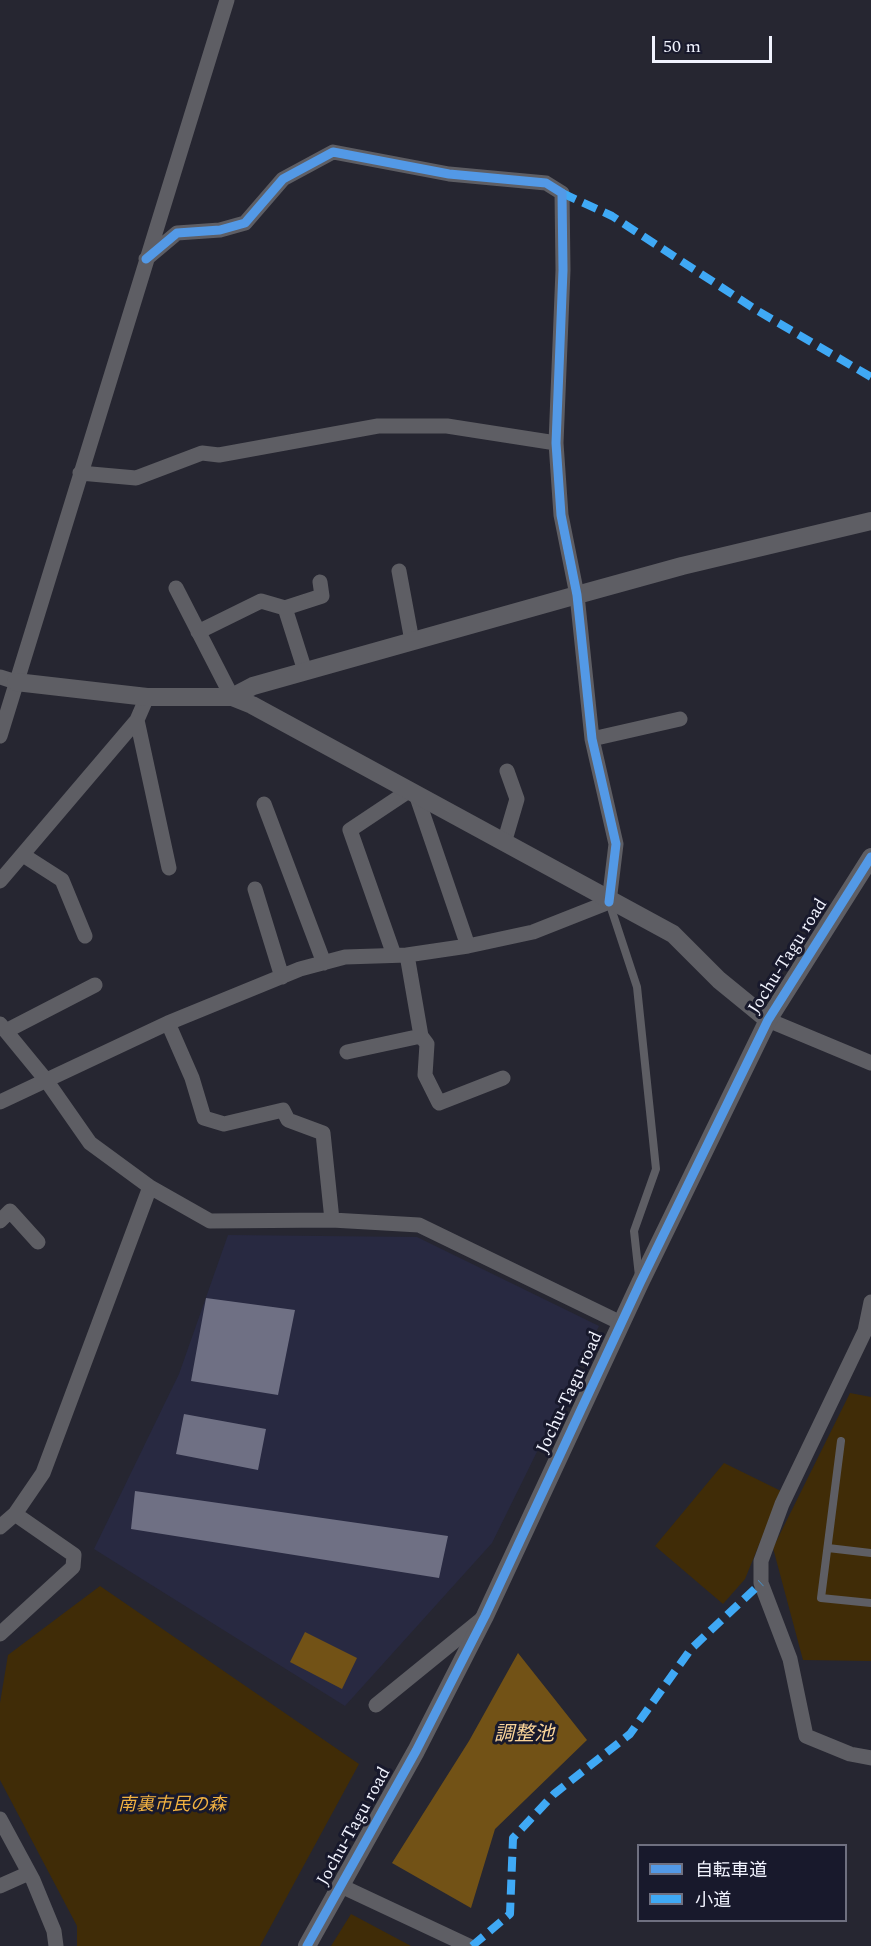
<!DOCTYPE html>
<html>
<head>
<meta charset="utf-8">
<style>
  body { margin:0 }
  #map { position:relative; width:871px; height:1946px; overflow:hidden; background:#262631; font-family:Spectral,"Noto Sans JP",serif }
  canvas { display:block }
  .legend { position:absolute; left:637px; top:1844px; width:210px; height:78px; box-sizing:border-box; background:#18192c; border:2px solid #6f7080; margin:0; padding:8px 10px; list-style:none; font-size:18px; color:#f1f3fe }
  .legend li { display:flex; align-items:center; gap:12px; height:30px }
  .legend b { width:30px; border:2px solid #6f7080 }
  .scale { position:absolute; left:652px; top:36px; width:120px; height:27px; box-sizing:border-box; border:3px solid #f1f3fe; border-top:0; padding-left:8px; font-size:18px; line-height:21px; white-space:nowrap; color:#f1f3fe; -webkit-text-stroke:4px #18192c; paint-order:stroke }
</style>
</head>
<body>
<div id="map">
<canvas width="871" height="1946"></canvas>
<ul class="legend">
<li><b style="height:8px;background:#5399e6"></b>自転車道</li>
<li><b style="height:8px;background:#3fa9f5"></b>小道</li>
</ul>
<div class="scale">50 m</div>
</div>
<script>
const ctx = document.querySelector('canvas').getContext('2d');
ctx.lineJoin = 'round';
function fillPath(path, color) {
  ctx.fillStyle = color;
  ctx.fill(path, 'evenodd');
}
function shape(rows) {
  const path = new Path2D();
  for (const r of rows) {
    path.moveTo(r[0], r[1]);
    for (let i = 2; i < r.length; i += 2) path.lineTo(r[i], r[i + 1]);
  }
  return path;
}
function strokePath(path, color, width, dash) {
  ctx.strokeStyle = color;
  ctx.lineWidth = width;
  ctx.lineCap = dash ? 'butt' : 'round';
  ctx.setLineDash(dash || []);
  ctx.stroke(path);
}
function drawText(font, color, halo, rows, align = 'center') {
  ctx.font = font + ' Spectral,"Noto Sans JP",serif';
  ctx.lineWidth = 6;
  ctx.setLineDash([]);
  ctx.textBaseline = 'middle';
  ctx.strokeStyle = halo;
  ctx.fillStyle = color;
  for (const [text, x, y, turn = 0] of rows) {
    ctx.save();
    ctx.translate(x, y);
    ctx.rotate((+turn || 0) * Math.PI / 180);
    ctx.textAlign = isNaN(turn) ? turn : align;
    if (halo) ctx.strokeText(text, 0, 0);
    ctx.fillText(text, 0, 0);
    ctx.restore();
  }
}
fillPath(shape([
  [228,1235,417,1237,599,1326,492,1543,345,1706,94,1549,179,1374]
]), '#282941');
fillPath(shape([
  [850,1393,871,1397,871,1661,803,1660,773,1548],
  [724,1463,781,1491,745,1579,723,1604,655,1546],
  [100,1586,359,1764,260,1946,77,1946,77,1926,0,1780,0,1703,8,1655],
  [351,1914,411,1946,331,1946]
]), '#402c07');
fillPath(shape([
  [305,1632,357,1658,342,1689,290,1662],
  [518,1653,587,1740,495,1829,471,1908,392,1863,469,1741]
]), '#725216');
fillPath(shape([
  [206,1298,295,1310,278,1395,191,1381],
  [184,1414,266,1429,258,1470,176,1454],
  [135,1491,448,1536,439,1578,131,1529]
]), '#6f7084');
strokePath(shape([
  [609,902,637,987,656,1169,634,1231,639,1276],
  [841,1441,821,1598,871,1603],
  [828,1548,871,1553]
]), '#5e5e64', 8);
strokePath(shape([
  [80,473,136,478,202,453,219,455,378,426,447,426,556,443],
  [399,571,412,641],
  [176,588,232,697],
  [285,608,305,671],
  [198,632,261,601,285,608,322,596,320,582],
  [0,677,16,682],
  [137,720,169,868],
  [0,736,227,0],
  [592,739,680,719],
  [416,794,468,946],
  [264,804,324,963],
  [504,843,517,799,507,771],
  [23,855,62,880,85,936],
  [0,881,137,720,147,697],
  [255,889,282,977],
  [394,955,350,830,410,790],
  [407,955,421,1036,427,1044,425,1075,439,1103,503,1078],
  [768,1020,871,1063],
  [168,1023,192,1078,204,1118,224,1124,283,1110,288,1120,323,1133,332,1220],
  [0,1024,46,1080,90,1143,150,1187,210,1221,332,1220,419,1225,621,1323],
  [6,1031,95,985],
  [347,1052,421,1036],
  [0,1102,168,1023,300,969,345,957,407,955,468,946,533,932,609,902,616,844,592,739,577,595,561,515,556,443,563,270,562,193,546,183,449,174,333,152,283,179,245,223,220,230,177,233,146,259],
  [0,1221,10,1211,38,1242],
  [871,1302,865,1331,782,1504,761,1561,761,1583,790,1659,806,1736,850,1754,871,1758],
  [0,1527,15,1514,43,1473,150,1187],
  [0,1634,73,1567,74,1555,15,1514],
  [376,1705,483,1618],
  [0,1819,33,1880,54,1931,56,1946],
  [0,1886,29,1873],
  [341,1886,469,1946]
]), '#5e5e64', 15);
strokePath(shape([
  [16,682,147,697,232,697,252,705,673,934,719,980,768,1020],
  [232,697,253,686,577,595,682,566,871,521],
  [307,1946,416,1751,485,1616,640,1283,768,1020,871,857]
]), '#5e5e64', 18);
strokePath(shape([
  [562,193,612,216,758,311,871,377],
  [472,1946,510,1914,513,1838,554,1794,630,1734,691,1649,761,1583]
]), '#3fa9f5', 8, [15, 8]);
strokePath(shape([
  [146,259,177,233,220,230,245,223,283,179,333,152,449,174,546,183,562,193,563,270,556,443,561,515,577,595,592,739,616,844,609,902],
  [307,1946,416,1751,485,1616,640,1283,768,1020,871,857]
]), '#5399e6', 9);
drawText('18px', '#f1f3fe', '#18192c', [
  ["Jochu-Tagu road",789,957,-58],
  ["Jochu-Tagu road",571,1393,-65],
  ["Jochu-Tagu road",355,1827,-61]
]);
drawText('italic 18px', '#f2b241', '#18192c', [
  ["南裏市民の森",172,1806]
]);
drawText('italic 20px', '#fbd59a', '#18192c', [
  ["調整池",524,1736]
]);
</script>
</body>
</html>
